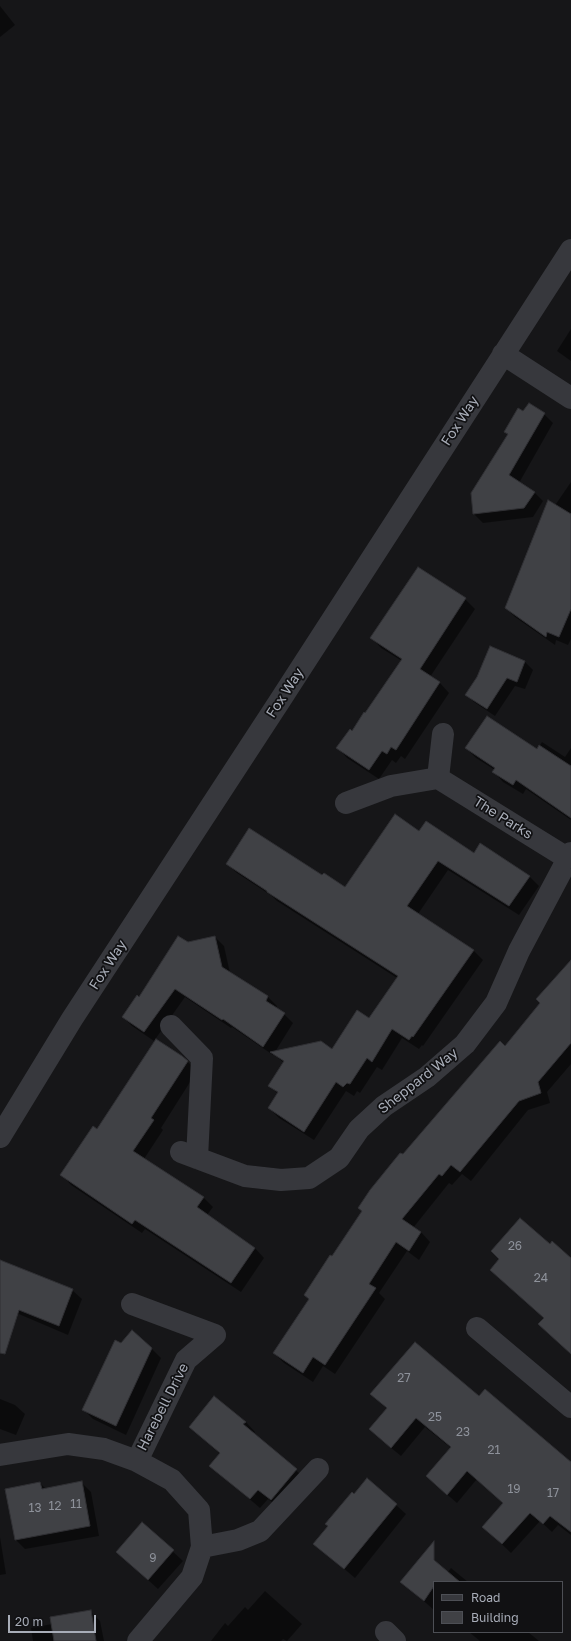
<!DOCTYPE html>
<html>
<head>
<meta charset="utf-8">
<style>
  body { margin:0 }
  #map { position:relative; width:571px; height:1641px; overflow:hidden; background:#161618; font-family:"Golos Text",sans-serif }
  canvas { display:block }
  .legend { position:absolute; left:433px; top:1581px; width:130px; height:52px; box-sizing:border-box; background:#111113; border:1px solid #4d4f55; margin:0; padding:5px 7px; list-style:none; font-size:12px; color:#a8adb8 }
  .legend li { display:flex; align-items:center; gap:8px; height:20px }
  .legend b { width:20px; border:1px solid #4d4f55 }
  .scale { position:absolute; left:8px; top:1615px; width:88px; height:18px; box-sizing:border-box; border:2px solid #a8adb8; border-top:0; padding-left:5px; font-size:12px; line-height:14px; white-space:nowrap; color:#a8adb8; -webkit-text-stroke:3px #111113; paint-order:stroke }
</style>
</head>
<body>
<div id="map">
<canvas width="571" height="1641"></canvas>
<ul class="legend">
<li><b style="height:5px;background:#37383d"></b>Road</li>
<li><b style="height:11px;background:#404145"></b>Building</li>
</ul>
<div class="scale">20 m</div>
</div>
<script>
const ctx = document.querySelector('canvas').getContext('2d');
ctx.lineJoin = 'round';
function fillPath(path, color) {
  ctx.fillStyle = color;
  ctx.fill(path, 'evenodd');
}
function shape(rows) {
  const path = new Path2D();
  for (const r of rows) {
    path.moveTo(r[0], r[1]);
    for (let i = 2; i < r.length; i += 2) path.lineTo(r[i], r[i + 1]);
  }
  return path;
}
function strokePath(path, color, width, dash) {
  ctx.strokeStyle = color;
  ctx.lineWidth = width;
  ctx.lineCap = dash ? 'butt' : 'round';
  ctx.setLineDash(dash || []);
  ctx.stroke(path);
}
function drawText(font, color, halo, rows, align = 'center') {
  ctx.font = font + ' "Golos Text",sans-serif';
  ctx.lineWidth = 3.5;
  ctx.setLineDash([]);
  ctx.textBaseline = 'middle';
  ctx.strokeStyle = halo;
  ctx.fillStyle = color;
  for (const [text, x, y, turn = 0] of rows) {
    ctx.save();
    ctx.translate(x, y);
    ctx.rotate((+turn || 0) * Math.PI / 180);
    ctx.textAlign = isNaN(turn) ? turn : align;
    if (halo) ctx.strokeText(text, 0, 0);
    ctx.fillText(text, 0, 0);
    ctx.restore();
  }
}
fillPath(shape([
  [0,6,15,25,0,37],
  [571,329,571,361,557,351],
  [524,413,544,414,553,423,519,483,534,492,543,501,533,517,483,523,474,514,472,493,509,435,505,432],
  [571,482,571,540,545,520],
  [571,585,571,639,568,645,556,640,555,645,515,617,506,608],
  [465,599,475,609,430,677,440,683,449,693,405,759,401,756,396,763,392,760,379,779,347,758,338,748,366,714,402,661,381,648,372,638],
  [490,647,525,662,533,670,525,689,515,686,495,716,474,702,466,694,478,678],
  [542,742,565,757,571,748,571,820,526,789,523,794,503,782,494,772,495,770,476,758,466,748,537,750],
  [420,833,529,876,539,886,519,915,448,870,418,914,473,950,483,960,423,1046,422,1045,419,1049,402,1038,382,1070,377,1067,360,1093,357,1091,354,1096,346,1091,314,1140,279,1118,269,1108,278,1094,270,1085,284,1063,274,1054,273,1055,232,1027,231,1028,185,997,154,1041,132,1026,123,1017,188,943,215,937,224,946,230,973,268,997,277,1006,276,1008,284,1014,293,1023,275,1052,333,1050,370,1019,397,978,277,901,272,896,237,873,227,864,323,877,345,888],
  [571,962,571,1064,547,1092,550,1103,528,1110,471,1181,462,1174,452,1185,449,1183,413,1228,421,1232,430,1242,419,1260,407,1251,379,1293,385,1299,335,1374,323,1366,313,1382,284,1363,274,1353,310,1300,305,1295,403,1156,505,1047,541,1003],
  [182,1056,197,1071,161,1128,163,1130,144,1159,203,1197,213,1207,207,1215,255,1248,264,1258,241,1292,145,1229,142,1233,71,1185,62,1175,97,1130],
  [0,1261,72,1290,82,1299,68,1335,0,1306],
  [122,1345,151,1348,161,1358,126,1435,93,1419,83,1409],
  [371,1394,479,1398,571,1471,571,1535,558,1525,552,1532,540,1521,511,1553,484,1527,504,1503,477,1479,457,1503,436,1485,451,1448,425,1427,401,1456,379,1438,387,1409],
  [214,1397,246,1422,255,1432,253,1434,306,1479,281,1509,268,1499,260,1508,211,1466,220,1454,190,1427],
  [0,1399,15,1405,25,1414,16,1435,0,1429],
  [81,1482,91,1492,99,1536,25,1549,16,1540,40,1483,46,1489],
  [354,1496,396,1505,406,1514,355,1578,315,1544],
  [142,1523,183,1561,158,1589,127,1561],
  [0,1537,6,1574,0,1575],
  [451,1568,468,1582,434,1582,434,1610,402,1582,447,1573],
  [265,1591,302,1624,287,1641,283,1639,281,1641,211,1641,225,1623,228,1626,245,1607,248,1610],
  [90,1611,100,1621,104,1641,33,1641,31,1628,52,1624],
  [469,1632,528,1632,539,1641,480,1641]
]), '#0007');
const building = shape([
  [529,403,545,413,509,475,535,492,524,508,473,514,471,493,508,434,504,432,518,408,523,411,529,403],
  [548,500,571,514,571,609,559,637,547,632,546,637,505,608,548,500],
  [418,567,466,598,420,669,440,682,396,750,391,747,387,754,382,751,369,770,336,748,350,729,352,731,364,712,365,713,402,659,370,638,418,567],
  [490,646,525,661,517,682,507,678,487,709,465,695,477,677,490,646],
  [487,716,537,749,539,745,571,766,571,818,516,780,513,785,492,772,495,768,465,748,487,716],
  [395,814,419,831,426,821,474,853,480,843,530,876,509,906,438,861,407,906,474,950,413,1037,412,1036,409,1040,392,1029,372,1062,367,1058,350,1084,347,1083,343,1087,336,1082,304,1132,268,1108,278,1092,268,1086,284,1061,270,1052,321,1041,332,1049,357,1010,369,1018,398,976,267,892,267,891,226,864,249,828,322,875,324,873,345,887,395,814],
  [178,936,188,942,215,936,222,967,268,996,266,1001,285,1013,263,1047,223,1019,222,1020,175,989,144,1032,122,1017,137,995,139,997,178,936],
  [571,960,571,1043,538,1082,541,1093,519,1101,460,1172,451,1165,442,1176,439,1174,402,1219,421,1232,409,1251,396,1242,369,1284,376,1288,325,1365,313,1357,303,1373,273,1353,309,1299,304,1295,330,1255,332,1256,362,1211,358,1208,370,1190,400,1153,403,1154,500,1041,505,1046,540,1003,536,999,571,960],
  [156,1039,182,1056,188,1061,151,1118,154,1120,133,1151,204,1197,197,1207,255,1248,231,1283,135,1220,132,1224,60,1175,93,1126,97,1129,156,1039],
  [520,1218,550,1244,552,1241,571,1258,571,1354,538,1324,544,1318,490,1270,499,1259,491,1251,520,1218],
  [0,1260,73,1289,59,1326,19,1310,5,1354,0,1353,0,1260],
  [132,1330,152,1348,116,1426,82,1410,115,1340,121,1343,132,1330],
  [415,1342,479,1396,485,1389,571,1462,571,1532,550,1516,543,1524,530,1513,502,1544,482,1527,503,1503,467,1471,447,1495,426,1476,451,1447,416,1418,391,1448,369,1429,387,1408,370,1394,415,1342],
  [214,1396,246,1422,243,1424,297,1469,271,1500,258,1490,250,1499,209,1466,220,1453,189,1427,214,1396],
  [367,1478,397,1504,344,1569,313,1544,328,1526,325,1524,352,1492,354,1494,367,1478],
  [82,1481,90,1526,15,1540,5,1489,40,1482,42,1489,82,1481],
  [142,1522,174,1550,148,1580,116,1552,142,1522],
  [434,1541,434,1560,460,1582,434,1582,434,1586,424,1601,400,1582,434,1541],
  [91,1610,96,1641,54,1641,50,1617,91,1610]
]);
fillPath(building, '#404145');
strokePath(building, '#303034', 1);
strokePath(shape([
  [503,354,571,398],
  [438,778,443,734],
  [346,803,391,786,438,778,567,858],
  [171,1026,202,1058,197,1158],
  [0,1137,72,1019,279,702,571,250],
  [181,1152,245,1176,281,1180,309,1178,339,1158,359,1129,384,1106,427,1077,465,1044,496,1003,519,951,571,853],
  [132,1304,215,1335,186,1360,137,1461,172,1480,199,1510,202,1547,192,1577,138,1641],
  [477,1328,571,1407],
  [0,1455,68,1444,104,1449,137,1461],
  [202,1547,238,1540,260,1531,318,1469],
  [386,1632,395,1641]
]), '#37383d', 22);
drawText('12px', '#8e929b', null, [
  ["26",515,1246],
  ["24",541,1278],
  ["27",404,1378],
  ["25",435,1417],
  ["23",463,1432],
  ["21",494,1450],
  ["19",514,1489],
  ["17",553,1493],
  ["11",76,1504],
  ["12",55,1506],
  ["13",35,1508],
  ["9",153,1558]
]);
drawText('14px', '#a8adb8', '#111113', [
  ["Fox Way",460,421,-57],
  ["Fox Way",285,693,-57],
  ["The Parks",503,818,32],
  ["Fox Way",108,965,-57],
  ["Sheppard Way",418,1081,-38],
  ["Harebell Drive",163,1407,-63]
]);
</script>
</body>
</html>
